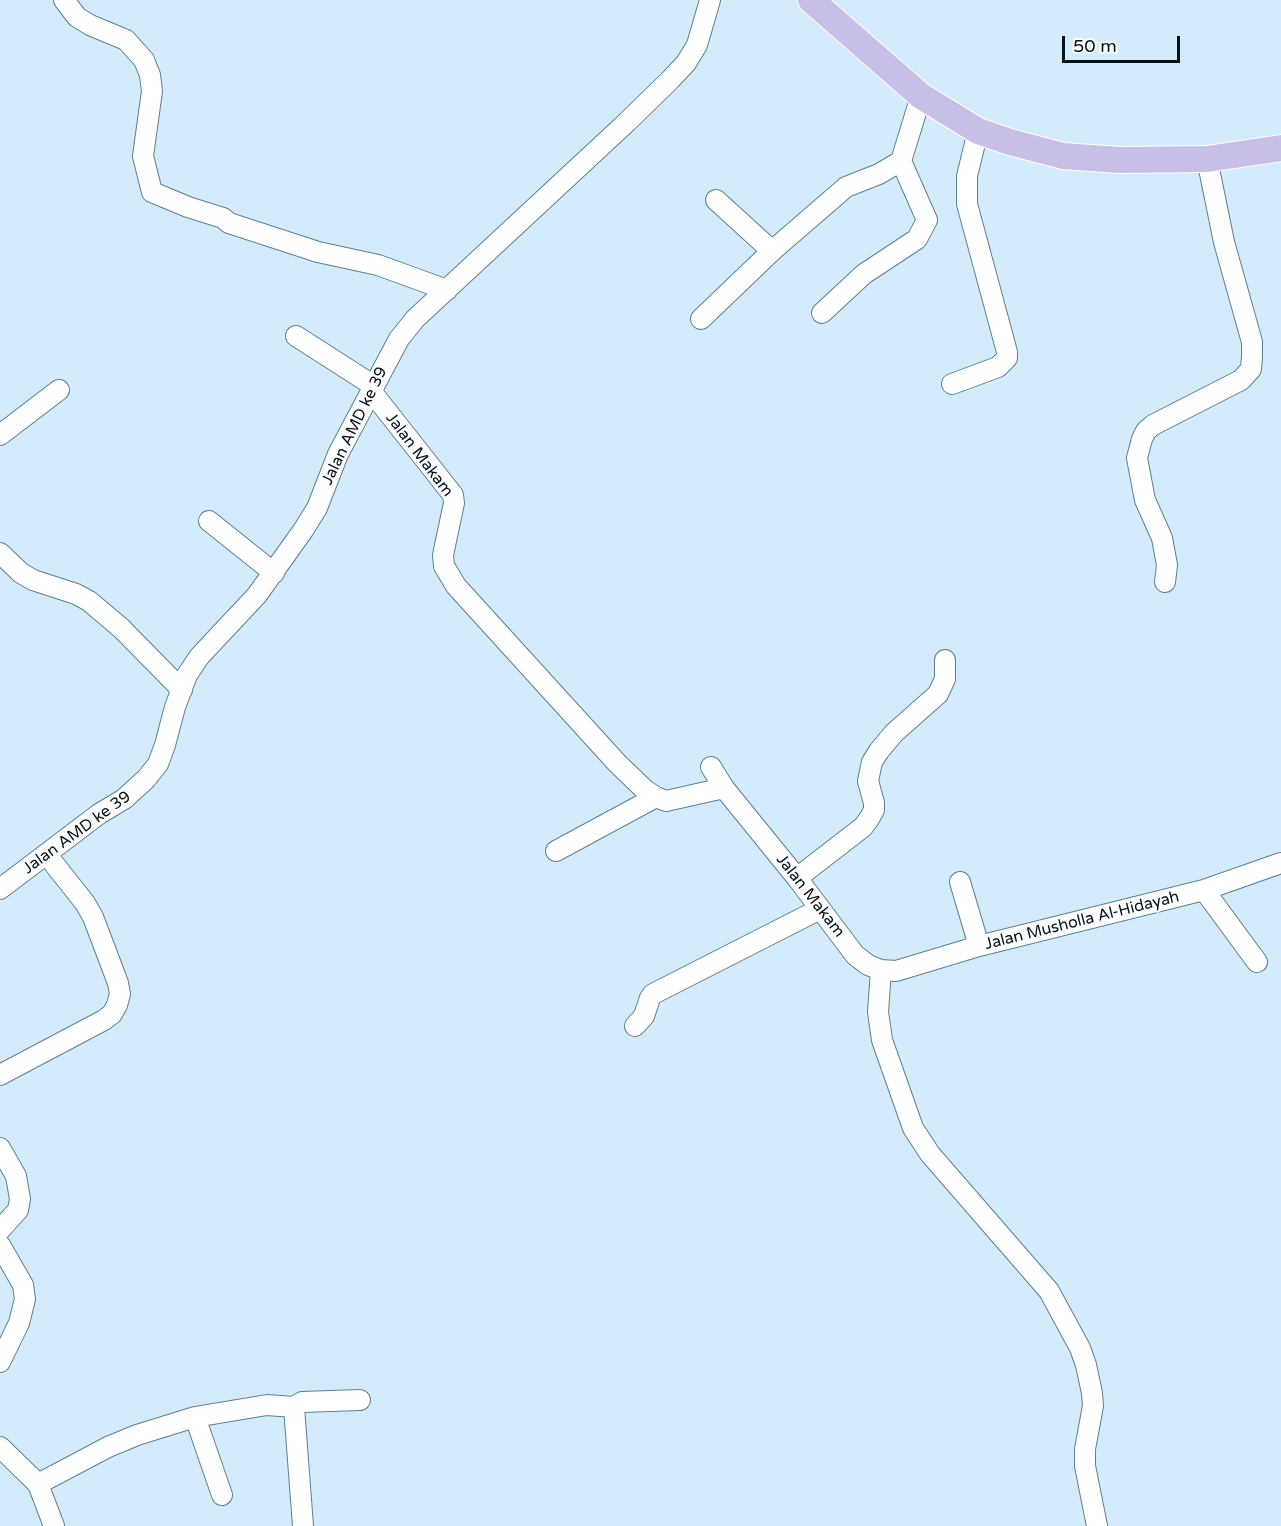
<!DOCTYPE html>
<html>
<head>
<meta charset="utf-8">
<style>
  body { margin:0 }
  #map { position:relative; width:1281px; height:1526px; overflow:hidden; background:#d3ebfa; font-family:"Varela Round",sans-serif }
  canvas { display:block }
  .scale { position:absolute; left:1062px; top:36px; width:118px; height:27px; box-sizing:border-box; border:3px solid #04121a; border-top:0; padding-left:8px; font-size:18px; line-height:21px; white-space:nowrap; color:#04121a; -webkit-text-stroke:4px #fff; paint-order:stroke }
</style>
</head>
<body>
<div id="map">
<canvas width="1281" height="1526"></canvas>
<div class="scale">50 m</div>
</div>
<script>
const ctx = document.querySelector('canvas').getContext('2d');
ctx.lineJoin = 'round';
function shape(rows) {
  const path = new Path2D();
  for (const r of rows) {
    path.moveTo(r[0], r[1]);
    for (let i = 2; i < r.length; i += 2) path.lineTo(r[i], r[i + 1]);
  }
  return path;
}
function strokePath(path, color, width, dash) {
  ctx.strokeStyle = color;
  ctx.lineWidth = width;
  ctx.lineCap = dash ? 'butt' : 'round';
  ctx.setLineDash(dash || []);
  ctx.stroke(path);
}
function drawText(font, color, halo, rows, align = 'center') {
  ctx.font = font + ' "Varela Round",sans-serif';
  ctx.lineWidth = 4.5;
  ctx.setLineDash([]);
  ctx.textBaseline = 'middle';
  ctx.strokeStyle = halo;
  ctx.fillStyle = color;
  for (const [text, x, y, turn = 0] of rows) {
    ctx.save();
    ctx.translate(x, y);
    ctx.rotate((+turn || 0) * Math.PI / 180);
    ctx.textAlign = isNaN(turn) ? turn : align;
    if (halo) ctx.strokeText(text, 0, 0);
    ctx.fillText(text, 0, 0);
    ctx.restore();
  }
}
const minor = shape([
  [64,0,77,17,90,25,126,40,144,60,150,75,152,91,143,156,152,192,188,207,223,218,229,223,318,252,378,265,447,290],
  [716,200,772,251],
  [822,313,864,274,917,239,927,220,901,161],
  [701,319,772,251,846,187,879,174,901,161,921,96],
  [296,336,374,386],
  [952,384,998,367,1007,358,1007,352,967,204,967,176,978,131],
  [371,391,453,495,454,503,443,555,444,566,456,586,617,763,645,790,656,797,666,801,724,788,797,878,855,955,868,965,881,970,896,971,979,946,1204,890,1281,863],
  [0,435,59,390],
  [209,521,274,573],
  [0,553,21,573,33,580,76,594,89,601,121,628,182,690],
  [1165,582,1167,565,1162,538,1145,500,1137,458,1142,439,1146,431,1153,425,1241,380,1251,369,1252,357,1252,342,1224,242,1207,159],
  [711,767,724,788],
  [556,851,656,797],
  [797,878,863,827,869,819,874,810,874,803,868,781,872,762,879,751,894,733,938,694,945,679,945,660],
  [960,882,979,946],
  [0,889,99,814,124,799,146,779,158,764,165,745,175,707,187,675,199,657,257,595,304,529,317,508,338,454,399,339,415,319,627,122,671,79,686,63,697,45,710,0],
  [1204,890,1257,962],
  [881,970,878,1012,882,1040,913,1128,930,1154,1049,1291,1080,1348,1086,1365,1092,1393,1093,1406,1085,1449,1085,1466,1097,1526],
  [635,1026,644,1016,650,998,653,994,820,909],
  [0,1075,104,1020,112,1014,117,1005,120,994,118,983,93,917,85,903,47,855],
  [0,1148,16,1176,20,1199,18,1210,0,1230],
  [0,1245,23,1285,25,1299,19,1323,0,1362],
  [294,1407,303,1526],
  [195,1417,222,1495],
  [0,1447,38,1484,54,1526],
  [38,1484,108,1447,137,1435,195,1417,267,1405,294,1407,302,1402,360,1400]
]);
const major = shape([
  [811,0,921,96,978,131,1010,142,1063,156,1119,160,1207,159,1281,148]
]);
strokePath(minor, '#5a8096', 22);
strokePath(major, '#fff', 28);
strokePath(minor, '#fff', 20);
strokePath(major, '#c8bfe8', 26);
drawText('16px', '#04121a', '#fff', [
  ["Jalan AMD ke 39",355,426,-64],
  ["Jalan Makam",419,455,53],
  ["Jalan AMD ke 39",77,833,-36],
  ["Jalan Makam",810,896,52],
  ["Jalan Musholla Al-Hidayah",1082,921,-14]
]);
</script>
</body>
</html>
